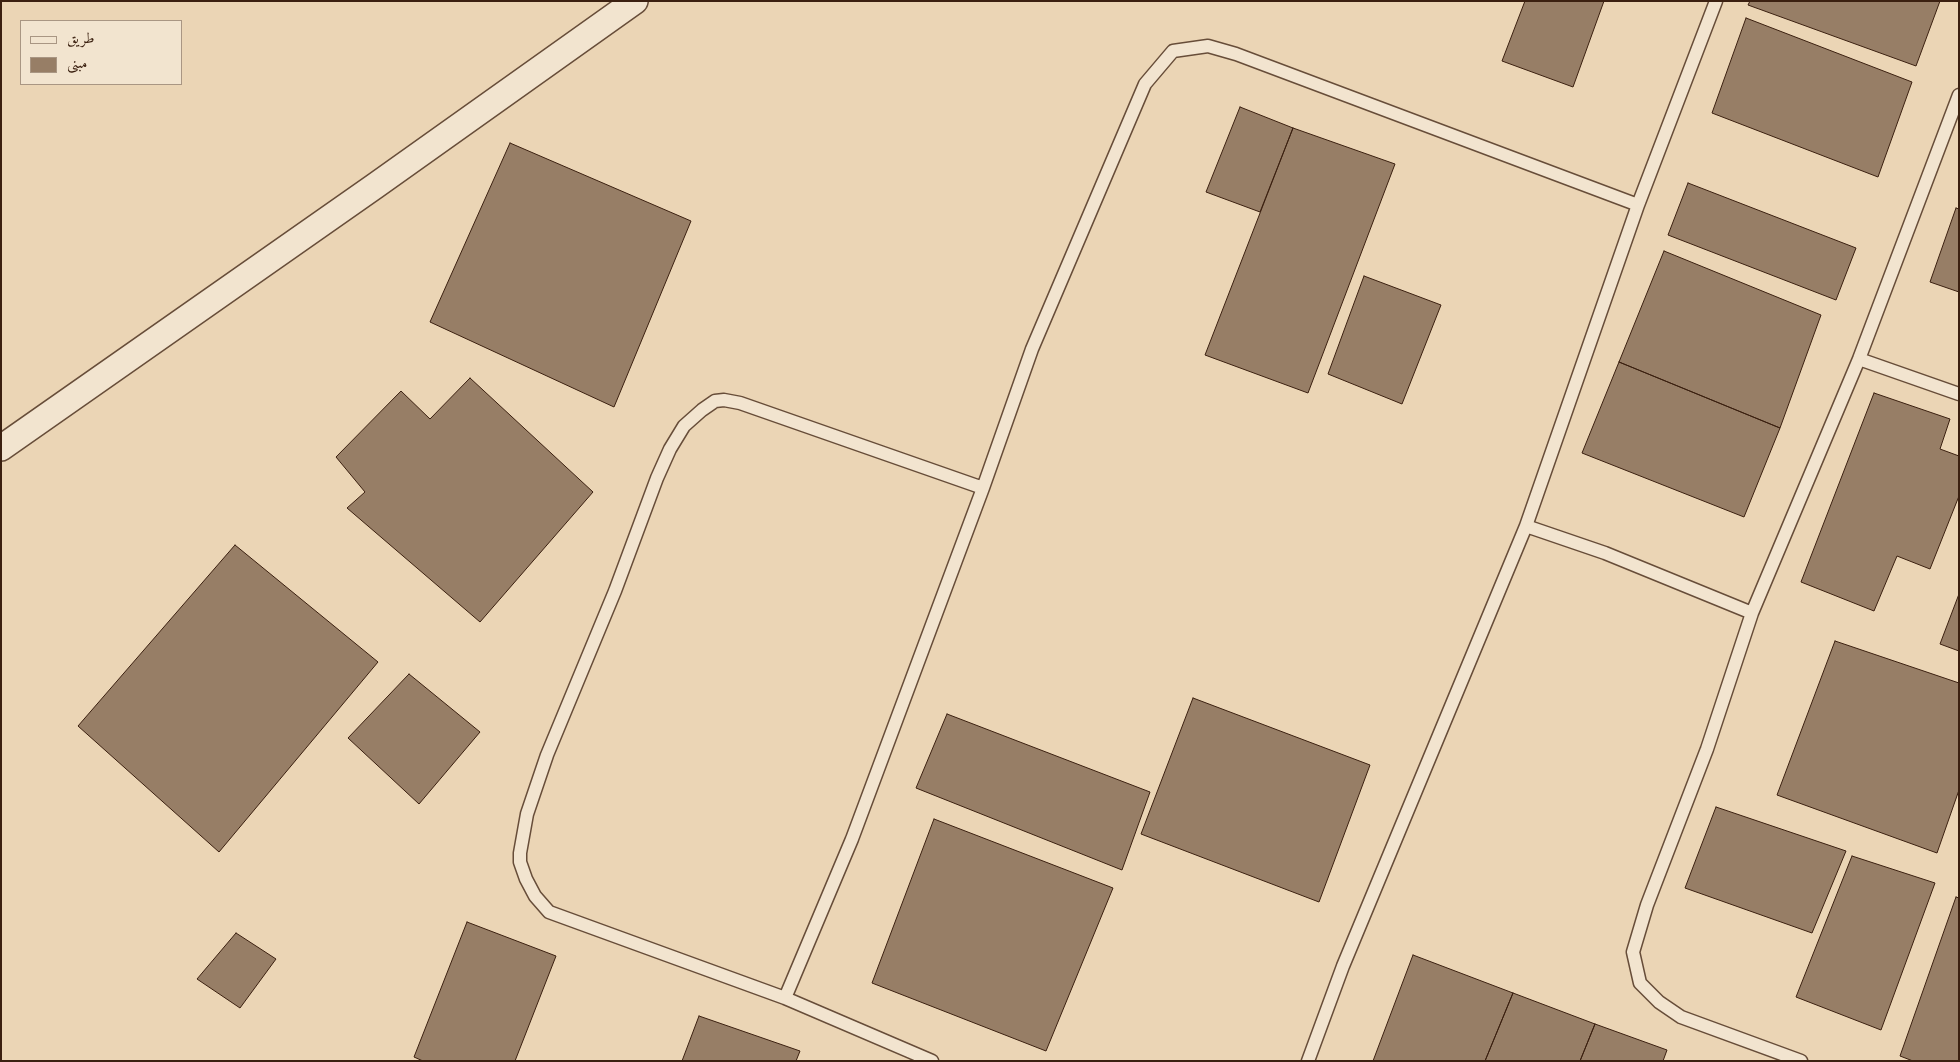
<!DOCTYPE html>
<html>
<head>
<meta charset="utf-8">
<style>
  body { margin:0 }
  #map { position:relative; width:1960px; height:1062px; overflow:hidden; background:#ebd5b5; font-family:"EB Garamond",Amiri,serif }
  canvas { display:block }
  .frame { position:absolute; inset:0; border:2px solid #3b2010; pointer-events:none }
  .legend { position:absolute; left:20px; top:20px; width:162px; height:65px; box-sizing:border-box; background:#f2e4cf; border:1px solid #a99683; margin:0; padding:6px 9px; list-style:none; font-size:15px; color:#3b2010 }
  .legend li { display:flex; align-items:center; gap:10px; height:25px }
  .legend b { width:25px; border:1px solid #a99683 }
</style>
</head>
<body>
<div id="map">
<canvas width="1960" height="1062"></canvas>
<div class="frame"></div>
<ul class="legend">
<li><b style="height:6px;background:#f2e4cf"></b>طريق</li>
<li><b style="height:14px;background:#977e66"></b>مبنى</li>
</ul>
</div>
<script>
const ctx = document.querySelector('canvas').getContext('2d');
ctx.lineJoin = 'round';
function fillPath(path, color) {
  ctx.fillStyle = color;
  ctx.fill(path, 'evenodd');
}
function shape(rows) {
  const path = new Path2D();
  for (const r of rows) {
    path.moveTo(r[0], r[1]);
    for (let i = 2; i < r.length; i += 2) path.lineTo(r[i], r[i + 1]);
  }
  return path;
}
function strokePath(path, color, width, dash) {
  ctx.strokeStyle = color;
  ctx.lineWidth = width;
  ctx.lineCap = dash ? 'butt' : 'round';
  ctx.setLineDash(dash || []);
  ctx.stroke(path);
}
const building = shape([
  [1525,1,1604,1,1573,87,1502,61,1525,1],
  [1750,1,1940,1,1916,66,1748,5,1750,1],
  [1746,18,1912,82,1878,177,1712,113,1746,18],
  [1240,107,1293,128,1260,212,1206,192,1240,107],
  [1293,128,1395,164,1308,393,1205,355,1293,128],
  [510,143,691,221,614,407,430,322,510,143],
  [1688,183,1856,248,1836,300,1668,235,1688,183],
  [1956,208,1959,209,1959,292,1930,282,1956,208],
  [1664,251,1821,315,1780,428,1619,362,1664,251],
  [1364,276,1441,305,1402,404,1328,374,1364,276],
  [1619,362,1780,428,1744,517,1582,453,1619,362],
  [470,378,593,492,480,622,347,508,365,492,336,457,401,391,430,419,470,378],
  [1874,393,1950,419,1940,449,1959,456,1959,496,1930,569,1897,556,1874,611,1801,582,1874,393],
  [235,545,378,662,219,852,78,726,235,545],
  [1959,594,1959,651,1940,644,1959,594],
  [1835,641,1959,683,1959,790,1937,853,1777,795,1835,641],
  [409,674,480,732,419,804,348,738,409,674],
  [1193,698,1370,765,1319,902,1141,834,1193,698],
  [947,714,1150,792,1122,870,916,788,947,714],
  [1716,807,1846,851,1812,933,1685,888,1716,807],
  [934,819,1113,888,1046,1051,872,983,934,819],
  [1852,856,1935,883,1881,1030,1796,997,1852,856],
  [1956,897,1959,898,1959,1061,1913,1061,1900,1056,1956,897],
  [467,922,556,956,515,1061,423,1061,414,1057,467,922],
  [236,933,276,959,240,1008,197,979,236,933],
  [1413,955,1513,993,1485,1061,1373,1061,1413,955],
  [1513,993,1595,1024,1580,1061,1485,1061,1513,993],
  [699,1016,800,1051,796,1061,682,1061,699,1016],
  [1595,1024,1667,1050,1663,1061,1580,1061,1595,1024]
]);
fillPath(building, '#977e66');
strokePath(building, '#3b2010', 1);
const service = shape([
  [1859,359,1959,394],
  [1526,526,1605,553,1752,613],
  [785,998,852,839,983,488,1032,349,1145,84,1173,51,1208,46,1236,54,1638,205],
  [932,1061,785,998,549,912,535,896,526,879,520,862,520,853,527,814,547,755,615,591,657,478,670,449,684,426,702,410,715,401,724,400,740,403,983,488],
  [1308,1061,1343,966,1526,526,1638,205,1716,1],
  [1801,1061,1681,1017,1659,1002,1640,983,1633,952,1647,905,1707,749,1752,613,1859,359,1959,95]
]);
const minor = shape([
  [1,448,375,186,635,1]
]);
strokePath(service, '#674d39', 15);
strokePath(minor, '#674d39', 28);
strokePath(service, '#f2e4cf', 12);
strokePath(minor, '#f2e4cf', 25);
</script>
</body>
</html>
